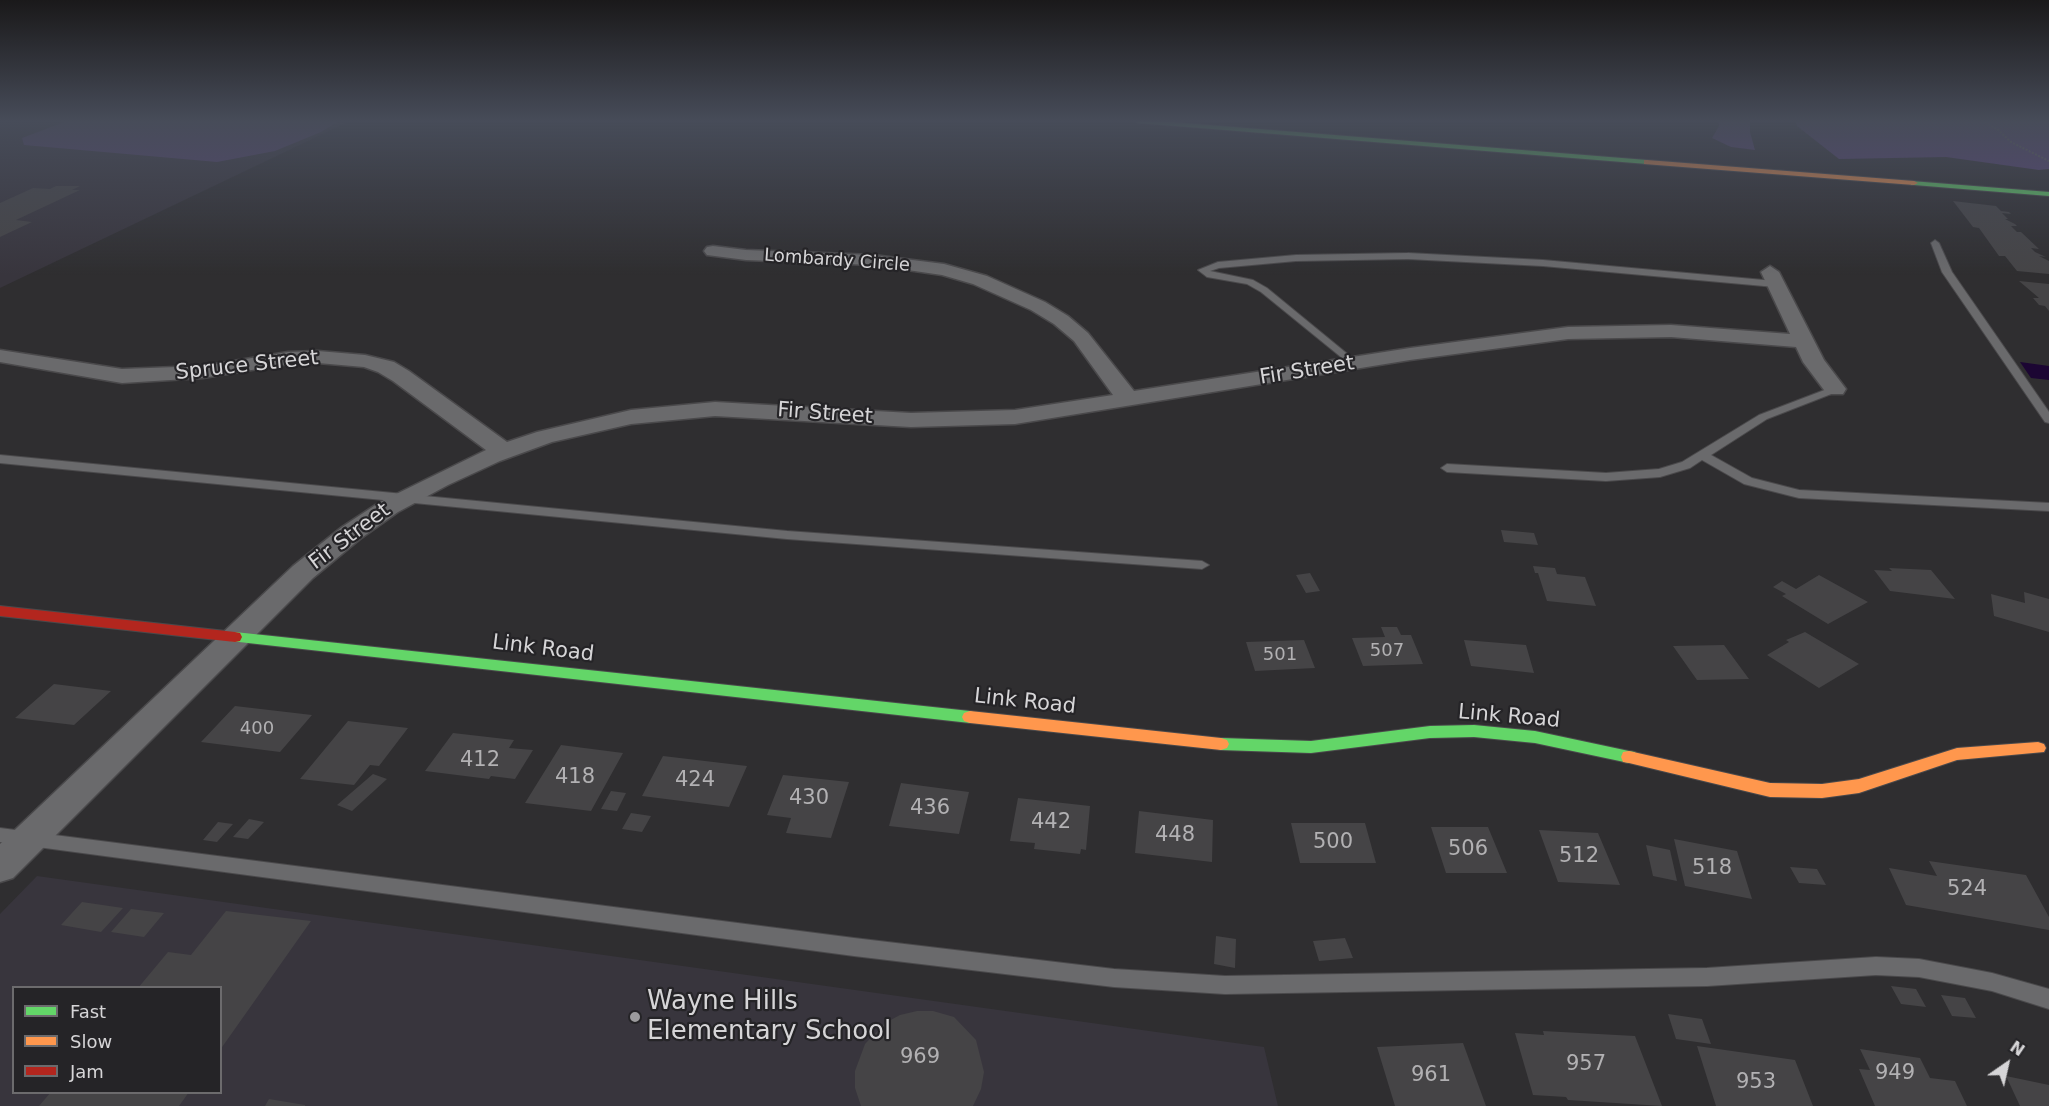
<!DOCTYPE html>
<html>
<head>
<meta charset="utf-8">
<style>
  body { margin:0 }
  #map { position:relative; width:2049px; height:1106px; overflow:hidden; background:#2f2e30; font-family:"DejaVu Sans",sans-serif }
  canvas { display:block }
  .legend { position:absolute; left:12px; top:986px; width:210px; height:108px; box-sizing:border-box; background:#252427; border:2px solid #6c6b6d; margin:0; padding:8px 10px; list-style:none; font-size:18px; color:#d6d5d7 }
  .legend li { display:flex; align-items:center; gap:12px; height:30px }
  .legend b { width:30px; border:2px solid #6c6b6d }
  .north { position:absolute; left:1977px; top:1034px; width:60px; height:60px; -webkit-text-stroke:4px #252427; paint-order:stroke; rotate:34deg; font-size:16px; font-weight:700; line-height:24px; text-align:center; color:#d6d5d7 }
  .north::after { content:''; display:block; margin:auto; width:21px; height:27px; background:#d6d5d7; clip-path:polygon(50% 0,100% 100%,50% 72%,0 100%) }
</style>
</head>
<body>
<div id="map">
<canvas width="2049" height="1106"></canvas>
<ul class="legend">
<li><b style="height:8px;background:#63d668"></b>Fast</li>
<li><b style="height:8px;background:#ff974d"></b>Slow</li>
<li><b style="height:8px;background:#b3261e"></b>Jam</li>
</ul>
<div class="north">N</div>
</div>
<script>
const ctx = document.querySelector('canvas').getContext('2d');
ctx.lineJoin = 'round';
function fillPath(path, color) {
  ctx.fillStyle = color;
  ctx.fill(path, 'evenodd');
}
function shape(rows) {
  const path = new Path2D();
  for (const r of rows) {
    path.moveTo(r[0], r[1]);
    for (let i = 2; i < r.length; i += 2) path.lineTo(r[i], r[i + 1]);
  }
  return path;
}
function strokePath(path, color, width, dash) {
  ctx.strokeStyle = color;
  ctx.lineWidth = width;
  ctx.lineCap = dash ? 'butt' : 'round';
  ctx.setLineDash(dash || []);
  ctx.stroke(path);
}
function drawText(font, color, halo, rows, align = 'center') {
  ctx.font = font + ' "DejaVu Sans",sans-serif';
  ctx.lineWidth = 4.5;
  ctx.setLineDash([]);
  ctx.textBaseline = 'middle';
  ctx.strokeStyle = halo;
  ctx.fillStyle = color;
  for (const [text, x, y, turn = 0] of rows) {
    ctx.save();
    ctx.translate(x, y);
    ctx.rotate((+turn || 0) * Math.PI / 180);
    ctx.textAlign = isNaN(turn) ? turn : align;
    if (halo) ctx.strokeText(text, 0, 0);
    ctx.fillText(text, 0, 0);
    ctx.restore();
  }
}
fillPath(shape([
  [0,121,350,121,0,288],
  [37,876,1264,1047,1278,1106,0,1106,0,914],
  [14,988,220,988,220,1092,14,1092]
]), '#38353d');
fillPath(shape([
  [67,121,339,121,321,132,275,151,217,162,24,145,22,138]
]), '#594478');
fillPath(shape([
  [1718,121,1750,121,1750,132,1755,150,1731,147,1712,138,1719,126],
  [1795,121,2049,121,2049,169,2039,170,1946,157,1839,159,1797,126]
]), '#5c4380');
fillPath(shape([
  [2020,362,2049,366,2049,380,2031,378]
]), '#1c0633');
fillPath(shape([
  [56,186,80,186,72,190,80,190,16,220,32,222,0,237,0,203,33,188,50,189],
  [1953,201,1996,206,2001,211,2009,212,2011,214,2002,213,2008,219,2005,219,2015,224,2017,226,2011,226,2017,232,2021,232,2039,249,2031,248,2035,252,2046,257,2039,256,2049,261,2049,274,2017,271,2005,256,1999,256,1979,228,1973,227],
  [2019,281,2049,284,2049,311,2045,306,2039,305,2033,298,2039,298],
  [1501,530,1534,533,1538,545,1504,542],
  [1533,566,1555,568,1557,574,1585,577,1596,606,1547,601,1538,573,1535,573],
  [1889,568,1931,570,1955,599,1890,591,1874,570,1892,571],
  [1310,573,1320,591,1306,593,1296,575],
  [1819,575,1868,602,1828,624,1782,596,1786,594,1773,587,1782,581,1796,589],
  [2024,592,2049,599,2049,632,1994,616,1991,594,2025,603],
  [1381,627,1397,627,1401,635,1411,635,1423,664,1363,666,1352,638,1385,637],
  [1805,632,1859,664,1819,688,1767,655,1789,642,1786,640],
  [1304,640,1315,668,1255,671,1246,642],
  [1464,640,1526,645,1534,673,1471,666],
  [1724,645,1749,679,1697,680,1673,646],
  [54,684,111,691,74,725,15,718],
  [235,706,312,715,280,752,201,742],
  [348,721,408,728,379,766,370,765,354,785,300,779],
  [453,733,514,740,509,748,533,750,515,779,491,776,489,779,425,771],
  [561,745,623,753,591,811,525,803],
  [663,756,747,766,729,807,642,796],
  [373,774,387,779,352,811,337,805],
  [783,775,849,782,831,838,786,833,791,818,767,815],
  [901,783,969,792,959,834,889,826],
  [611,791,626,793,617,811,601,809],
  [1018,798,1090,806,1086,850,1081,849,1080,854,1034,849,1035,843,1010,841],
  [1139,811,1213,820,1212,862,1135,853],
  [631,813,651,816,642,832,622,829],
  [249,819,264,822,248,839,233,837],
  [218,822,233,824,217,842,203,840],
  [1291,823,1365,823,1376,863,1300,863],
  [1431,827,1488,827,1507,873,1446,873],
  [1539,830,1598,833,1620,885,1558,882],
  [1674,839,1737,851,1752,899,1685,886],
  [1646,845,1670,850,1677,881,1653,876],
  [1929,861,2026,875,2049,917,2049,930,1906,905,1889,868,1937,876],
  [1790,867,1817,869,1826,885,1799,883],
  [82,902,123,908,101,932,61,925],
  [131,909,164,913,144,937,111,932],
  [226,911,311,921,220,1050,220,988,138,988,168,952,191,955],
  [1216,936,1236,939,1235,968,1214,964],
  [1345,938,1353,958,1319,961,1313,941],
  [1891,986,1916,989,1926,1007,1901,1004],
  [1941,995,1965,998,1976,1018,1952,1016],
  [917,1011,933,1011,954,1017,976,1040,984,1072,981,1089,973,1106,861,1106,855,1088,855,1071,865,1044,885,1023,900,1015],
  [1668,1014,1702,1019,1711,1044,1676,1039],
  [1543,1031,1635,1036,1662,1106,1568,1100,1566,1097,1533,1095,1515,1033,1544,1035],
  [1463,1043,1486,1106,1395,1106,1377,1047],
  [1697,1046,1795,1060,1813,1106,1716,1106],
  [1860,1049,1920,1058,1930,1078,1955,1081,1967,1106,1875,1106,1859,1069,1870,1070],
  [2006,1076,2049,1085,2049,1106,2020,1106],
  [51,1092,189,1092,179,1106,39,1106],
  [269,1099,305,1105,305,1106,265,1106]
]), '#454446');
const lane = shape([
  [1935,240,1939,243,1952,272,2049,412,2049,423,2045,422,1942,272,1931,243,1935,240],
  [1408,253,1543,260,1775,281,1780,284,1775,287,1543,266,1408,259,1296,261,1219,268,1210,271,1253,280,1267,288,1356,361,1356,365,1352,366,1261,292,1247,284,1207,277,1198,270,1218,262,1296,255,1408,253],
  [1835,386,1841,389,1839,391,1767,419,1711,455,1752,478,1799,490,2049,503,2049,511,1799,498,1744,484,1702,460,1690,468,1660,477,1606,481,1447,472,1441,468,1447,464,1606,473,1659,469,1682,462,1759,415,1835,386],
  [0,455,787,531,1202,561,1209,565,1202,569,787,539,0,463,0,455],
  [0,828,854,938,1114,969,1225,976,1707,968,1876,957,1919,959,1992,973,2049,989,2049,1009,1992,991,1919,977,1876,975,1707,986,1225,994,1114,987,854,956,0,842,0,828]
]);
const street = shape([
  [713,246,746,250,873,255,944,264,987,276,1045,302,1068,316,1088,333,1134,391,1410,348,1568,327,1671,325,1790,334,1761,272,1770,266,1779,272,1824,360,1846,389,1843,394,1827,394,1803,362,1796,347,1671,337,1568,339,1410,360,1015,424,911,427,715,416,631,424,552,442,500,461,448,485,398,512,360,539,313,578,13,878,0,882,0,844,293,566,342,527,380,502,486,450,393,381,378,372,364,367,318,363,288,364,203,378,122,383,0,362,0,350,122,369,203,366,288,352,318,351,365,355,394,362,409,371,507,442,537,432,631,410,715,402,911,413,1015,410,1113,395,1074,341,1054,324,1031,310,973,284,942,275,873,265,746,260,707,255,704,251,707,247,713,246]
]);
const fast = shape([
  [1135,121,1159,121,1647,160,1651,162,1647,164,1138,123,1135,121],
  [1911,181,2049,192,2049,196,1914,185,1911,185,1911,181],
  [235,632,970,711,976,713,978,717,976,721,970,723,230,641,228,637,230,633,235,632],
  [1474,725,1535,731,1629,751,1635,752,1637,757,1635,762,1629,763,1535,743,1474,737,1430,738,1311,753,1221,750,1215,748,1213,744,1215,740,1221,738,1311,741,1430,726,1474,725]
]);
const slow = shape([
  [1647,160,1914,181,1918,183,1914,185,1644,164,1644,160,1647,160],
  [970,711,1221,738,1227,740,1229,744,1227,748,1221,750,970,723,964,721,962,717,964,713,970,711],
  [2038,742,2044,744,2046,748,2044,752,1957,760,1859,793,1822,798,1770,797,1629,763,1623,762,1621,757,1623,752,1629,751,1770,783,1822,784,1859,779,1957,748,2038,742]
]);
const jam = shape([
  [0,606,235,632,240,633,242,637,240,641,235,642,0,616,0,606]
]);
strokePath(lane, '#4a494b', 2);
strokePath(street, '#4a494b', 3);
strokePath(fast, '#4a494b', 2);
strokePath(slow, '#4a494b', 2);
strokePath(jam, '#4a494b', 2);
strokePath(shape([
  [1982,121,1997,129,2011,142,2049,161]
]), '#6a6a6b', 2, [2, 1.5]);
fillPath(lane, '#6a6a6c');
fillPath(street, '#6a6a6c');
fillPath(fast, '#63d668');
fillPath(slow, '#ff974d');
fillPath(jam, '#b3261e');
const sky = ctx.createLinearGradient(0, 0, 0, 275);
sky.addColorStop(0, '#1a191a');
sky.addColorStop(0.44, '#474c59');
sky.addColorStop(1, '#474c5900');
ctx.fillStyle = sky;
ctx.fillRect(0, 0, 2049, 275);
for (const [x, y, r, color] of [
  [635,1017,6,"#9c9b9d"]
]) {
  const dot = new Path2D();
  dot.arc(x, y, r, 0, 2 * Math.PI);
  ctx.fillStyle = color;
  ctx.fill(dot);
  strokePath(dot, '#252427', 2);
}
drawText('18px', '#d6d5d7', '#252427', [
  ["Lombardy Circle",837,261,4]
]);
drawText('18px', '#b2b1b3', null, [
  ["507",1387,651],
  ["501",1280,655],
  ["400",257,729]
]);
drawText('21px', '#d6d5d7', '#252427', [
  ["Spruce Street",247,366,-6],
  ["Fir Street",1307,371,-9],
  ["Fir Street",825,414,4],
  ["Fir Street",350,537,-37],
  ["Link Road",543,649,7],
  ["Link Road",1025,702,6],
  ["Link Road",1509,717,5]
]);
drawText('21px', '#b2b1b3', null, [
  ["412",480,761],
  ["418",575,778],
  ["424",695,781],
  ["430",809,799],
  ["436",930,809],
  ["442",1051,823],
  ["448",1175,836],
  ["500",1333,843],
  ["506",1468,850],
  ["512",1579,857],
  ["518",1712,869],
  ["524",1967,890],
  ["969",920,1058],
  ["957",1586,1065],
  ["949",1895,1074],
  ["961",1431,1076],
  ["953",1756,1083]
]);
drawText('26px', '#d6d5d7', '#252427', [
  ["Wayne Hills",647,1002],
  ["Elementary School",647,1032]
], 'left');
</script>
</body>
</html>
